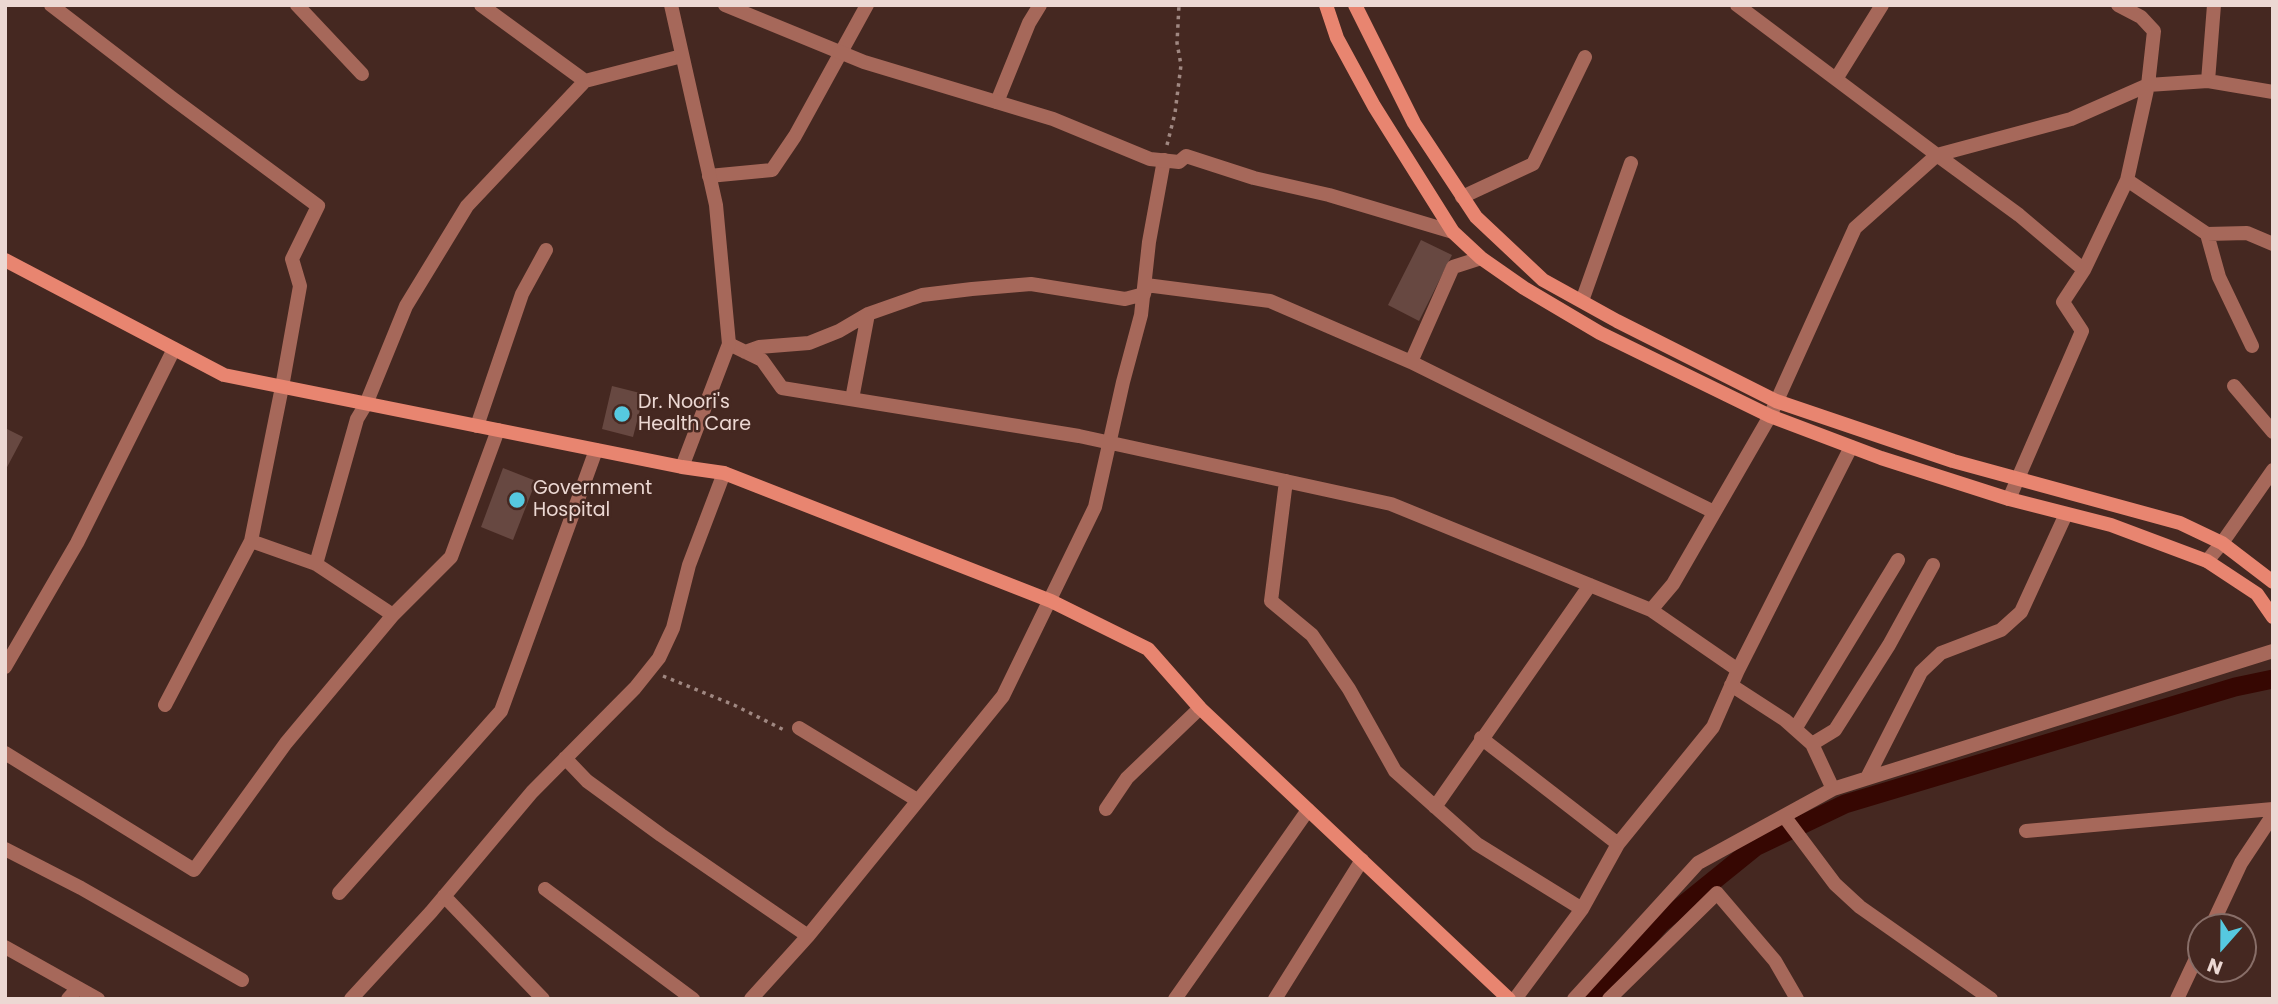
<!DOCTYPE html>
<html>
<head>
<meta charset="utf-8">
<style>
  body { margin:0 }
  #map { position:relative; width:2278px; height:1004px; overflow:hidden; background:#452821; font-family:Poppins,sans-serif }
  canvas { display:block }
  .frame { position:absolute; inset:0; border:7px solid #ecd8d3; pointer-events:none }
  .north { position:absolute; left:2187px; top:913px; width:70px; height:70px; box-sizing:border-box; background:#452821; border:2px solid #886e68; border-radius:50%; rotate:201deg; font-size:19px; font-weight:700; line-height:28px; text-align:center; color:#ecd8d3 }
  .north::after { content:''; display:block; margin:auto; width:24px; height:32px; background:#56c9e0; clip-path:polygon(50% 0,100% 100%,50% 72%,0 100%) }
</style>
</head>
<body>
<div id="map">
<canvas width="2278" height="1004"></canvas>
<div class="frame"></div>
<div class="north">N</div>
</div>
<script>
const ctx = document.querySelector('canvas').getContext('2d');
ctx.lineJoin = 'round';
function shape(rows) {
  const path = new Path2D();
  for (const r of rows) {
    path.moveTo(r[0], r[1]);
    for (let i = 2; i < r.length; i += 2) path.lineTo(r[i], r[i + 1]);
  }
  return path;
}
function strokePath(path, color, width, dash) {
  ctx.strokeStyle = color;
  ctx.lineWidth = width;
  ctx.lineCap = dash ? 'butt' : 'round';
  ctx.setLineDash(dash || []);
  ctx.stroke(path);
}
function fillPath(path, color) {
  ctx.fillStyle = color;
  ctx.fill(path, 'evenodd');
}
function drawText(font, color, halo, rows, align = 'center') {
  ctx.font = font + ' Poppins,sans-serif';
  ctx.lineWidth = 5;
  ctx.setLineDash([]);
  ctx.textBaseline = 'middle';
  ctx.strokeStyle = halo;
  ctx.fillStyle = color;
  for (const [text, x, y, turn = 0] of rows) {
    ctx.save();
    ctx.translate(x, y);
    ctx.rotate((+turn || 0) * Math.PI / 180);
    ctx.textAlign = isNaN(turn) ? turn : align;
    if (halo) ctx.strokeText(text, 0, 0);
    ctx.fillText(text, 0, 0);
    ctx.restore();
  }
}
strokePath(shape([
  [1594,999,1661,923,1755,847,1845,804,2235,687,2273,679]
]), '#360702', 19);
fillPath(shape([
  [1421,240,1452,255,1419,321,1388,305],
  [612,386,644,394,633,437,602,429],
  [5,428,23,437,5,471],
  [503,468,536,481,513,540,481,527]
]), '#674841');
strokePath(shape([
  [1167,145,1175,113,1181,65,1177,43,1179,5],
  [663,676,734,705,784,730]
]), '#a08882', 3.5, [3.5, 5]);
strokePath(shape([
  [51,5,172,98,318,206,292,259,300,286,282,387,251,541,165,705],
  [297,5,362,74],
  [481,5,585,81,682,56],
  [1737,5,1937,155,2071,119,2148,85,2208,81,2273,92],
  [1836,79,1882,5],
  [2208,81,2214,5],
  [997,102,1029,23,1040,5],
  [709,176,772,170,795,136,867,5],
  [2127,180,2207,234,2247,233,2273,244],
  [1462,197,1533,164,1585,57],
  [2207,234,2219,277,2252,346],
  [1582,301,1631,163],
  [729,344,762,360,782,388,1079,436,1391,504,1651,610,1738,670],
  [745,352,759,347,809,343,839,331,868,314,922,295,972,289,1031,284,1125,299,1144,294,1146,285,1270,301,1411,362,1714,512],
  [1411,362,1453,267,1481,258],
  [2234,386,2273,432],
  [852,399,868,314],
  [477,426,522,294,546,250],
  [1286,481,1271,601,1312,635,1349,689,1395,771,1477,844,1582,909],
  [2009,499,2082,331,2063,302,2084,270,2127,180,2148,85,2154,31,2141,17,2118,5],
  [251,541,316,564,393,615],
  [2207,561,2222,543,2273,470],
  [316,564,357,419,366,404,406,306,467,206,585,81],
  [1651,610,1673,584,1770,416,1855,228,1937,155,2019,215,2084,270],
  [5,667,77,543,174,349],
  [1731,685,1785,720,1812,744,1833,789],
  [799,728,917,800],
  [1795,729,1898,560],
  [1481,738,1618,844],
  [1812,744,1835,730,1889,645,1933,565],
  [5,753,194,870,286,743,393,615,451,557,498,430],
  [565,758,587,781,661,835,808,936,1003,696,1095,507,1123,382,1141,315,1149,242,1164,160],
  [1867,778,1921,672,1941,653,2001,630,2021,612,2066,514],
  [1435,807,1590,585],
  [1106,809,1127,778,1200,708],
  [1784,816,1835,884,1860,907,1991,999],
  [2026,831,2273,809],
  [5,849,81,888,242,980],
  [545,889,693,999],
  [339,893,501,711,596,450],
  [444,896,543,999],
  [2211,927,2241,863,2273,815],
  [5,947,98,999],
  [68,999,78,988],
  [351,999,431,912,532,792,635,688,659,658,673,628,689,565,724,473],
  [751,999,808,936],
  [1175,999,1308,810],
  [1275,999,1362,860],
  [1515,999,1582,909,1618,844,1713,727,1738,670,1851,447],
  [1574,999,1698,863,1833,789,2273,651],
  [1609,999,1717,893,1775,961,1797,999],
  [2177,999,2201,948]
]), '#a6685a', 14);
strokePath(shape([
  [671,5,716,205,729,344,682,467],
  [725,5,864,62,1053,119,1150,159,1179,162,1186,156,1254,178,1329,195,1453,232]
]), '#a6685a', 14);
strokePath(shape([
  [1326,5,1337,38,1374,106,1453,232,1481,258,1524,288,1600,333,1770,416,1881,458,2009,499,2111,525,2207,561,2257,594,2273,617],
  [1355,5,1414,123,1476,217,1543,280,1617,321,1776,401,1953,461,2180,523,2222,543,2273,582],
  [5,260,224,375,682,467,724,473,1051,601,1148,649,1200,708,1509,999]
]), '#e88570', 14);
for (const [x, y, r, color] of [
  [622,414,9,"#56c9e0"],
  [517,500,9,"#56c9e0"]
]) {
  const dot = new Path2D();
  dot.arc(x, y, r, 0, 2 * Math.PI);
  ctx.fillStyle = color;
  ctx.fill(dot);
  strokePath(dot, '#452821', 2.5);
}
drawText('19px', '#ecd8d3', '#452821', [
  ["Dr. Noori's",638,403],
  ["Health Care",638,425],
  ["Government",533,489],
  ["Hospital",533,511]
], 'left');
</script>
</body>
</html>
